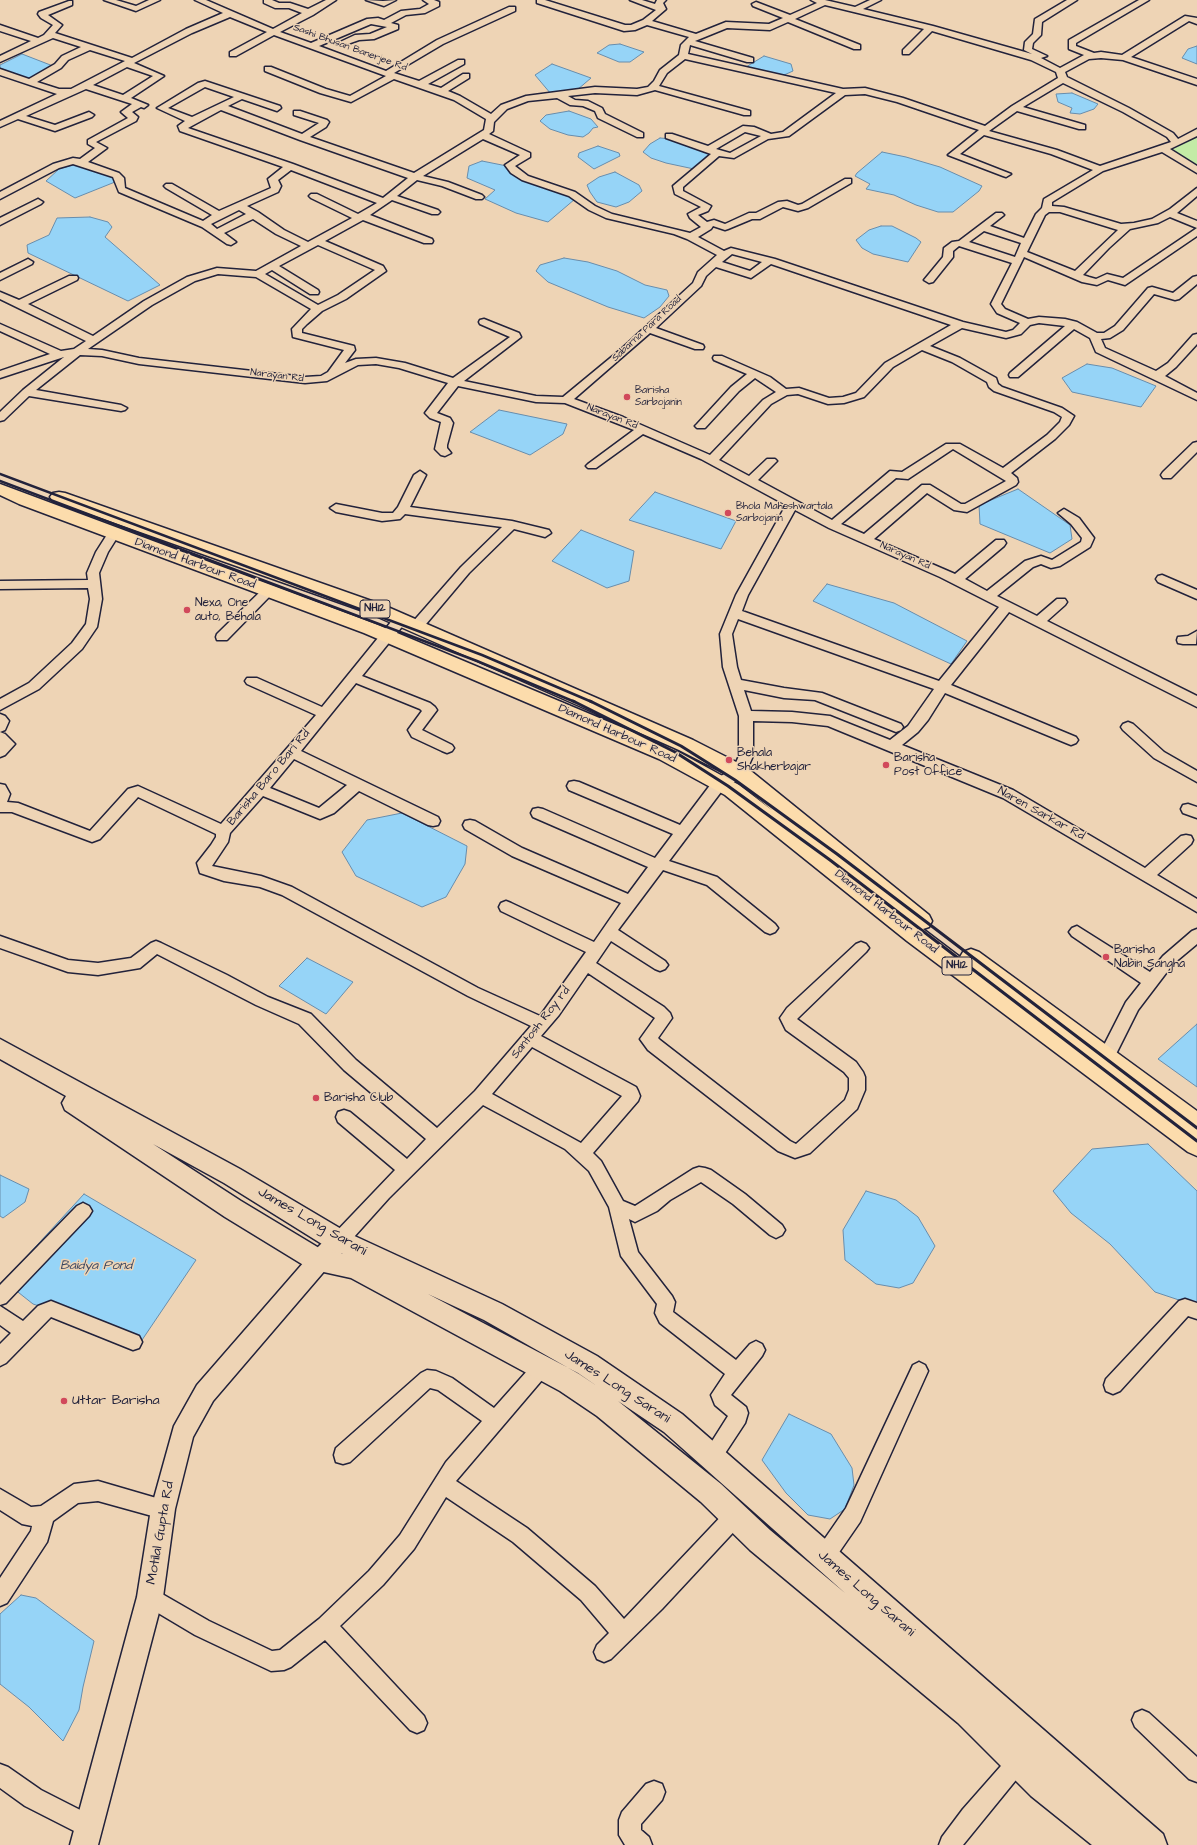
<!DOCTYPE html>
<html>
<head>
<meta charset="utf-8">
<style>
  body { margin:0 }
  canvas { display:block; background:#eed4b5 }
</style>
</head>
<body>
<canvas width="1197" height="1845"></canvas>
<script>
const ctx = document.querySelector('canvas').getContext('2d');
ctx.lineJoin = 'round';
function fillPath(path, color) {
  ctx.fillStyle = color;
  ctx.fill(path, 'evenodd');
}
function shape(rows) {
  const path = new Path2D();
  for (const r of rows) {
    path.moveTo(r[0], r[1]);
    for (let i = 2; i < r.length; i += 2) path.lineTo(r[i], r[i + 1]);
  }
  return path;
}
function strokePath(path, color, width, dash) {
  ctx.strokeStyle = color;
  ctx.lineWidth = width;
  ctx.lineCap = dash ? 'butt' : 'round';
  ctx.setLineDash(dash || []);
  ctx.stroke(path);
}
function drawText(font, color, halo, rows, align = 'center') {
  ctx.font = font + ' "Architects Daughter",sans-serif';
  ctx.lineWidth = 3;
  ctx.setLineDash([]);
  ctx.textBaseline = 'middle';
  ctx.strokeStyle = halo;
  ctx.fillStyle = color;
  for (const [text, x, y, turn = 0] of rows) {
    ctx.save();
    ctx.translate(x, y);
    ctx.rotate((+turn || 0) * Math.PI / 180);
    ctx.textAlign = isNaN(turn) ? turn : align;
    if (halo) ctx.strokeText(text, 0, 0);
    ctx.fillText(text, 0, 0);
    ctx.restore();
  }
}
fillPath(shape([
  [1197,136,1197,166,1170,152,1171,150]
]), '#c3eba6');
const water = shape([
  [620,44,644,52,630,62,619,62,597,53,609,45,620,44],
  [1197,46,1197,64,1182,58,1188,49,1197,46],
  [22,54,53,66,30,80,0,68,0,65,22,54],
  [764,56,791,64,793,71,784,75,757,71,746,67,764,56],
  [552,64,591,78,577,90,551,94,535,75,552,64],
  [1072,93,1098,104,1094,109,1080,114,1070,113,1072,108,1058,102,1056,94,1072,93],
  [569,111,591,119,598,127,593,128,589,133,583,137,568,135,550,129,540,121,546,115,569,111],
  [660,138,674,139,713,151,694,169,666,163,651,158,643,152,650,144,660,138],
  [598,146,619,153,620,156,594,169,578,157,579,153,598,146],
  [882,152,906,157,940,167,982,186,979,191,953,212,938,212,916,205,894,195,866,189,870,184,855,176,857,173,882,152],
  [482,161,507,166,528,180,565,193,575,199,548,222,516,213,485,199,495,190,467,178,469,166,482,161],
  [76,164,120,180,75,198,46,181,59,169,76,164],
  [615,172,639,185,642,191,629,202,616,207,597,202,590,192,587,185,599,177,615,172],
  [90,217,108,222,112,227,105,237,160,285,128,301,28,253,27,245,49,235,57,218,90,217],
  [881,226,892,226,916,238,921,242,908,262,873,254,862,248,856,240,869,230,881,226],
  [564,258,588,262,617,271,645,285,667,290,669,296,660,307,644,318,608,307,548,282,536,271,540,265,564,258],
  [1087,364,1112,368,1156,386,1141,407,1072,392,1062,378,1087,364],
  [499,410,567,424,563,434,530,455,470,432,499,410],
  [1018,489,1070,525,1072,539,1050,553,980,524,979,505,1018,489],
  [655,492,736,521,721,549,629,520,655,492],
  [581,530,634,551,629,581,607,588,552,561,581,530],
  [827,584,894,603,967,641,951,664,813,601,827,584],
  [402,813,467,846,465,864,446,897,422,907,356,876,342,852,367,820,402,813],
  [307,958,353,982,326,1014,279,986,307,958],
  [1197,1024,1197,1087,1158,1059,1197,1024],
  [1148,1144,1197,1191,1197,1306,1155,1292,1110,1244,1071,1213,1053,1191,1092,1149,1148,1144],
  [0,1175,29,1189,25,1202,3,1218,0,1216,0,1175],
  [866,1191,896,1200,918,1217,935,1246,913,1283,899,1288,876,1284,845,1260,843,1230,866,1191],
  [84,1194,196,1260,142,1340,33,1304,4,1281,84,1194],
  [789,1414,831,1434,852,1468,854,1485,845,1509,830,1519,808,1515,786,1493,762,1460,789,1414],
  [21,1595,36,1598,94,1641,83,1687,79,1710,63,1741,29,1707,0,1684,0,1614,21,1595]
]);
fillPath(water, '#96d4f7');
strokePath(water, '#688dac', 1);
const minor = shape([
  [104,0,116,0,136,6,149,0,160,0,136,11,104,0],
  [195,0,206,0,273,29,302,13,289,8,275,8,264,3,264,0,272,0,279,3,290,3,308,9,326,0,336,0,313,15,280,32,311,43,367,19,378,18,384,20,401,11,420,9,429,4,423,0,434,0,439,2,439,6,425,13,406,15,391,23,398,25,398,29,374,39,359,40,342,46,338,43,355,35,370,34,387,27,371,24,319,46,386,71,437,40,509,7,515,7,515,11,443,44,394,73,419,81,458,60,464,60,464,64,428,84,441,88,463,74,469,74,469,78,448,91,460,96,491,114,501,105,526,96,595,87,637,89,648,87,654,81,660,70,679,55,681,45,689,37,647,25,635,30,624,31,537,3,537,0,545,0,625,25,631,25,643,20,656,10,630,0,642,0,655,4,657,0,666,0,663,3,666,9,652,21,696,34,726,22,769,24,783,18,753,6,752,4,756,2,790,15,817,3,811,0,825,0,855,7,870,0,881,0,863,9,933,26,1032,54,1024,50,1025,42,1033,34,1035,19,1067,0,1077,0,1042,22,1041,35,1033,43,1032,49,1047,56,1041,58,1060,68,1084,55,1069,49,1069,40,1139,0,1149,0,1076,43,1076,46,1094,53,1101,52,1122,55,1185,16,1197,18,1197,24,1189,21,1131,57,1197,79,1197,85,1123,60,1101,58,1089,59,1065,72,1067,77,1129,108,1173,133,1178,139,1197,129,1197,136,1170,149,1197,166,1197,173,1162,152,1103,171,1052,202,1052,206,1064,207,1121,224,1134,223,1152,219,1170,209,1197,188,1197,196,1177,213,1197,221,1197,228,1170,217,1158,223,1130,229,1109,248,1083,275,1089,277,1096,279,1107,274,1123,278,1197,228,1197,236,1125,285,1108,280,1097,285,1082,282,1024,257,1001,304,1005,309,1028,319,1039,317,1065,319,1077,322,1097,333,1104,333,1115,326,1148,288,1152,287,1173,293,1193,277,1197,276,1197,284,1179,299,1175,300,1154,294,1123,330,1110,338,1101,339,1105,348,1156,371,1168,363,1193,335,1197,334,1197,344,1176,367,1165,376,1197,393,1197,400,1096,352,1090,338,1074,329,1018,377,1010,377,1009,375,1010,373,1065,326,1039,323,1030,325,1021,334,1006,338,962,328,930,346,960,358,996,378,998,384,1002,387,1062,408,1074,416,1069,425,1055,439,1011,473,1017,478,1018,482,1016,485,967,512,954,510,927,493,874,539,955,574,996,540,1004,540,1006,543,1004,546,965,579,987,591,1025,561,1041,556,1052,560,1081,542,1082,538,1071,524,1058,513,1064,509,1079,518,1094,538,1090,547,1060,566,1051,568,1041,564,1033,567,997,596,1037,616,1057,599,1065,599,1067,602,1065,605,1047,621,1197,696,1197,707,1009,612,951,685,1076,737,1078,740,1076,743,1071,745,1066,743,945,693,928,720,918,732,902,745,1013,790,1145,868,1181,836,1186,835,1191,836,1193,840,1191,844,1157,875,1197,899,1197,912,1003,798,828,726,792,722,753,721,753,756,744,776,724,788,669,861,717,877,775,924,778,928,775,932,770,934,765,932,707,885,663,870,618,930,665,961,668,965,665,969,660,971,655,969,611,941,596,963,664,1007,670,1013,672,1018,658,1038,660,1040,790,1141,796,1144,845,1100,849,1090,849,1078,844,1072,786,1030,780,1018,787,1008,856,944,861,942,866,944,869,948,866,952,797,1019,856,1062,863,1072,865,1077,865,1090,857,1109,810,1153,795,1158,778,1151,648,1050,640,1039,655,1018,588,973,559,1015,541,1036,636,1087,638,1091,640,1096,638,1101,593,1153,601,1161,623,1201,635,1206,693,1169,699,1167,705,1168,711,1170,745,1194,782,1225,785,1230,782,1235,776,1238,770,1235,733,1204,701,1182,670,1200,657,1211,635,1222,629,1219,638,1252,672,1296,675,1302,673,1312,736,1360,750,1344,756,1341,762,1344,765,1350,762,1356,731,1395,746,1407,748,1413,745,1423,718,1464,711,1466,704,1464,702,1457,728,1416,715,1405,711,1395,725,1374,660,1323,655,1313,657,1304,621,1256,609,1207,589,1171,565,1149,483,1105,389,1198,345,1247,339,1249,333,1247,330,1241,333,1235,395,1170,338,1122,336,1117,338,1112,344,1110,350,1112,407,1159,426,1139,344,1070,299,1024,256,1005,157,954,140,968,98,975,68,972,0,948,0,936,68,960,98,963,131,958,151,943,156,941,161,943,227,975,268,997,311,1014,356,1060,437,1128,475,1091,531,1026,468,996,282,895,260,887,224,881,200,873,197,863,211,845,216,837,216,834,138,797,100,839,92,842,12,812,0,812,0,784,5,785,10,794,7,802,18,803,90,831,128,789,138,786,221,824,316,715,247,684,245,681,247,678,257,678,322,707,395,617,405,617,406,620,405,623,362,676,430,703,435,707,437,710,422,730,452,745,454,748,452,751,447,753,442,751,412,737,408,730,422,711,420,709,356,683,301,751,438,817,440,821,438,825,433,826,428,825,359,791,334,813,320,819,263,796,230,833,228,842,212,866,261,876,292,887,478,988,540,1016,586,952,501,911,499,907,501,903,506,901,511,903,594,942,621,903,512,856,465,829,463,825,465,821,470,820,475,821,522,848,628,894,648,867,533,817,531,813,533,809,538,808,543,809,655,858,673,834,569,790,567,786,569,782,574,781,579,782,680,825,714,780,733,769,739,756,739,716,723,667,720,634,736,595,786,505,701,459,643,434,596,468,588,468,586,466,588,464,634,430,565,403,536,402,458,386,437,413,450,418,453,423,447,445,447,448,451,453,445,456,441,455,435,449,441,422,430,418,425,413,448,383,399,368,376,364,358,365,327,381,305,383,139,364,102,356,80,355,36,390,121,405,127,408,125,410,121,411,29,396,4,420,0,421,0,412,23,390,64,357,0,378,0,371,50,354,0,331,0,324,61,351,74,349,86,341,0,299,0,292,19,300,69,276,77,276,78,278,77,280,28,304,93,336,144,301,187,277,217,268,256,271,301,246,276,234,253,219,224,233,236,242,231,245,227,244,202,227,119,192,113,177,73,164,59,168,0,199,0,192,53,164,73,158,80,159,95,148,88,144,88,140,128,118,121,112,132,104,86,89,26,116,55,125,89,112,94,115,92,117,55,131,18,119,0,127,0,121,57,94,0,75,0,69,29,79,55,64,62,56,81,47,53,38,0,62,0,56,31,41,0,31,0,25,38,38,44,35,53,25,41,18,38,14,39,12,69,1,72,1,72,5,48,15,62,25,55,33,132,58,186,29,223,13,195,0],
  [825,5,924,29,903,50,903,54,909,54,932,31,1031,60,1056,72,1058,78,1012,106,985,126,903,98,865,88,843,89,688,54,690,45,747,62,753,62,753,58,695,41,727,28,770,30,788,22,854,49,860,49,860,45,795,19,825,5],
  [230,17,267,32,230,52,230,56,236,56,274,35,386,76,350,96,326,89,271,67,265,67,265,71,320,93,351,102,394,79,454,100,486,119,484,130,414,173,310,137,326,127,329,122,327,120,300,111,294,111,294,115,319,123,302,134,228,106,242,99,277,111,281,108,280,106,205,81,198,83,157,108,185,121,178,126,180,131,283,167,268,179,271,188,219,211,172,184,166,184,164,186,166,188,212,215,203,221,125,188,124,178,119,173,88,162,107,148,96,142,136,121,138,117,132,112,141,107,144,108,148,105,131,98,164,76,134,63,192,33,230,17],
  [90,50,125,61,71,89,59,89,37,82,61,68,68,60,90,50],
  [685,59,836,93,783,132,771,134,754,127,743,126,708,146,672,134,666,134,666,138,711,154,673,186,675,194,701,207,688,214,690,218,701,227,690,233,612,214,595,206,575,192,528,176,515,166,530,157,530,153,489,134,493,131,494,122,507,109,528,101,557,98,570,105,583,106,595,111,598,118,637,137,643,137,643,133,605,114,602,108,588,101,575,100,568,96,595,93,637,95,655,90,744,115,750,115,750,111,659,86,667,73,685,59],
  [127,67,153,76,123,95,93,85,127,67],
  [1063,83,1123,112,1167,137,1171,142,1100,166,1057,150,989,131,1017,111,1079,129,1085,129,1085,125,1023,107,1063,83],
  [205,87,234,97,192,117,168,108,205,87],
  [865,94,897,102,979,130,948,155,1003,176,1006,177,1011,174,960,154,984,135,1051,154,1093,170,1044,199,1042,208,1036,214,1024,238,990,226,1004,215,1002,213,996,213,959,241,952,242,944,248,943,257,924,280,929,283,933,282,953,257,953,251,959,246,1012,263,991,304,997,313,1020,323,1013,330,1006,332,963,322,775,259,731,248,724,251,698,237,711,229,713,226,725,230,728,229,752,219,760,219,783,207,798,211,808,208,851,183,851,179,845,179,802,204,798,205,787,201,778,202,756,213,749,213,725,224,714,220,707,222,698,215,708,211,711,206,683,191,683,187,719,156,734,158,768,139,789,136,845,95,865,94],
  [221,110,300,140,408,178,383,198,293,164,188,128,221,110],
  [745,132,761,136,730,153,716,149,745,132],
  [483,139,520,155,505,165,511,173,522,180,569,196,589,210,606,218,674,234,687,239,717,255,698,272,693,283,620,350,563,397,536,396,464,381,521,337,519,333,484,319,480,320,479,322,480,324,510,337,453,378,405,363,376,358,356,359,345,363,355,350,354,346,302,333,302,329,307,324,322,311,346,299,386,271,383,266,325,241,363,220,424,243,432,243,433,241,432,239,370,215,392,200,432,214,438,214,440,212,438,210,397,196,417,180,442,186,476,199,482,199,484,197,482,195,448,182,423,176,483,139],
  [291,170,377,203,358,214,317,194,311,194,309,196,311,198,352,218,308,242,284,230,258,212,247,206,278,192,281,186,278,180,291,170],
  [239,210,246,214,217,229,211,224,239,210],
  [1049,212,1060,212,1118,230,1075,271,1027,252,1045,215,1049,212],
  [984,231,1021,243,1015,257,969,242,984,231],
  [318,245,375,270,338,295,318,305,265,274,272,270,310,294,318,294,319,292,318,290,279,266,318,245],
  [732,254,762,262,750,271,722,262,732,254],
  [771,264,951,325,885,363,856,393,843,397,829,398,799,388,786,389,770,377,722,356,714,356,713,358,714,360,747,374,731,387,697,424,695,426,697,428,705,428,739,391,755,378,776,392,763,400,710,455,623,417,574,399,650,333,695,349,703,349,704,347,703,345,656,328,701,286,706,276,716,267,751,278,771,264],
  [218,274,256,277,311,309,292,329,293,337,344,350,328,372,321,376,305,377,139,358,102,350,88,349,152,305,195,281,218,274],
  [922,350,952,362,987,382,989,387,994,391,1054,412,1062,417,1060,422,1047,435,1003,468,960,444,946,444,902,472,890,471,832,520,758,480,777,461,775,459,767,459,749,476,719,460,771,404,787,395,798,394,828,404,844,403,864,397,893,367,922,350],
  [953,449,1006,481,965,504,961,504,930,485,922,485,864,534,841,524,896,478,908,479,953,449],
  [795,510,829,528,940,577,999,607,939,681,742,611,748,595,795,510],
  [738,619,934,689,908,726,890,740,830,716,792,712,751,711,744,690,784,698,815,700,896,732,901,730,903,727,901,724,822,693,784,688,741,680,737,667,732,634,738,619],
  [294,759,347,785,319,808,270,788,294,759],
  [532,1047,622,1096,581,1143,492,1094,532,1047],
  [366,0,383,1,396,0,384,6,366,0],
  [38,199,43,202,41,204,0,225,0,218,38,199],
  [28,259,33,262,32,264,0,280,0,273,28,259],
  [1197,442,1197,452,1171,478,1163,478,1161,475,1163,472,1193,443,1197,442],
  [420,471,426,475,410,507,512,521,549,530,551,533,545,537,514,529,469,573,421,630,416,631,411,630,410,627,411,624,461,567,502,527,405,514,400,519,382,521,336,512,330,508,336,504,382,513,393,513,398,507,414,475,420,471],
  [114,529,120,533,108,552,99,573,102,599,97,627,82,649,39,689,0,710,0,699,29,683,72,643,86,624,90,599,88,588,0,589,0,581,88,580,87,573,96,552,110,530,114,529],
  [1162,575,1197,590,1197,599,1158,582,1156,579,1158,576,1162,575],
  [268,587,272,588,274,591,272,594,227,640,217,640,216,637,217,634,264,588,268,587],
  [1197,631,1196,644,1183,644,1178,643,1177,640,1178,637,1188,636,1197,631],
  [0,714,5,716,9,721,5,730,0,732,0,714],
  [1128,722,1133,724,1164,752,1197,771,1197,782,1154,758,1123,730,1121,727,1123,724,1128,722],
  [0,732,5,734,15,744,5,755,0,757,0,732],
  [1188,804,1197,807,1197,818,1183,813,1181,809,1183,805,1188,804],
  [1077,926,1150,972,1163,956,1192,931,1197,929,1197,944,1173,964,1138,1010,1112,1062,1106,1064,1100,1062,1098,1057,1126,1002,1141,983,1072,936,1069,932,1072,928,1077,926],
  [83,1203,89,1206,92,1211,89,1216,6,1303,0,1305,0,1285,77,1206,83,1203],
  [1185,1299,1197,1303,1197,1319,1188,1316,1120,1391,1113,1394,1106,1391,1104,1385,1106,1379,1179,1301,1185,1299],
  [51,1301,139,1336,142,1342,139,1348,133,1350,51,1317,6,1363,0,1366,0,1344,11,1333,0,1325,0,1306,23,1321,38,1306,51,1301],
  [542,1358,548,1361,551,1367,548,1373,456,1481,527,1528,595,1586,624,1619,728,1509,735,1506,742,1509,745,1516,742,1523,662,1609,611,1659,604,1662,597,1659,594,1652,597,1645,609,1633,581,1600,513,1542,446,1497,414,1549,383,1585,340,1626,424,1716,427,1723,424,1730,417,1733,410,1730,325,1640,291,1667,284,1670,271,1671,195,1635,143,1604,140,1597,143,1590,150,1587,209,1621,272,1651,280,1650,319,1619,369,1571,400,1535,446,1462,482,1421,438,1390,430,1388,350,1462,343,1464,336,1462,334,1455,336,1448,421,1373,427,1370,436,1371,452,1378,494,1408,536,1361,542,1358],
  [919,1362,925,1365,928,1371,860,1522,831,1564,824,1567,817,1564,814,1557,817,1550,846,1508,913,1365,919,1362],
  [98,1481,170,1502,173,1509,170,1516,163,1519,98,1501,78,1503,53,1521,47,1542,7,1603,0,1606,0,1578,31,1531,32,1526,22,1524,0,1510,0,1489,31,1507,41,1506,74,1484,98,1481],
  [1142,1710,1149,1713,1197,1757,1197,1782,1189,1779,1135,1727,1132,1720,1135,1713,1142,1710],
  [1022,1746,1029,1750,1033,1757,1029,1764,963,1845,939,1845,942,1837,963,1809,1015,1750,1022,1746],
  [0,1764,8,1767,41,1790,96,1818,99,1826,96,1834,88,1837,80,1834,25,1806,0,1788,0,1764],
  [654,1781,662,1784,665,1792,662,1800,641,1824,641,1830,649,1837,652,1845,625,1845,619,1835,619,1820,622,1812,646,1784,654,1781]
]);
const tertiary = shape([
  [339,1231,347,1234,350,1241,347,1248,327,1268,213,1401,193,1437,175,1509,163,1597,98,1845,70,1845,137,1597,151,1509,174,1426,197,1385,311,1254,331,1234,339,1231]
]);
const secondary = shape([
  [0,1039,240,1169,348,1233,502,1304,597,1356,682,1414,1163,1834,1167,1845,1092,1845,1031,1796,958,1723,750,1550,701,1502,597,1416,560,1391,351,1278,310,1269,225,1217,65,1110,62,1103,66,1096,0,1059,0,1039],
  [153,1144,224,1183,330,1249,343,1254,324,1251,241,1201,153,1144],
  [428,1294,484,1320,579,1374,597,1386,578,1373,428,1294],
  [618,1401,664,1432,845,1593,770,1530,721,1484,618,1401]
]);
const trunk = shape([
  [0,484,378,625,673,749,739,785,773,811,732,777,679,750,369,613,53,501,50,497,53,493,59,492,65,493,383,605,693,740,746,767,929,915,932,921,929,927,923,929,960,957,963,952,971,949,979,952,1197,1111,1197,1156,1188,1152,907,941,725,795,659,759,364,633,19,504,0,495,0,484]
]);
strokePath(minor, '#22223b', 3);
strokePath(tertiary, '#22223b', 3);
strokePath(secondary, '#22223b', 3);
strokePath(trunk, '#22223b', 3);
fillPath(minor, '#eed4b5');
fillPath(tertiary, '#eed4b5');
fillPath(secondary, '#eed4b5');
fillPath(trunk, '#fcdcac');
strokePath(shape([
  [0,474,482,655,592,702],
  [0,481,477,661,575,702]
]), '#22223b', 2.5);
strokePath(shape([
  [573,701,675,752,728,786,830,860,1197,1141],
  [590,701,681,746,735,780,837,854,1197,1128]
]), '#22223b', 3);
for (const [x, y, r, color] of [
  [627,397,4,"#d1495b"],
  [728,513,4,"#d1495b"],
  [187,610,4,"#d1495b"],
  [729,760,4,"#d1495b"],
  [886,765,4,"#d1495b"],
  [1106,957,4,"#d1495b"],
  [316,1098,4,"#d1495b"],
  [64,1401,4,"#d1495b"]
]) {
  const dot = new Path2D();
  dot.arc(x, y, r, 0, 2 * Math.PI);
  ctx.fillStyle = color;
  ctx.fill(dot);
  strokePath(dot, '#eed4b5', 1.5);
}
drawText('10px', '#22223b', '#eed4b5', [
  ["Sashi Bhusan Banerjee Rd",350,48,20],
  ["Sabarna Para Road",647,329,-43],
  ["Narayan Rd",277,376,7],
  ["Narayan Rd",612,417,21],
  ["Narayan Rd",905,556,24]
]);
drawText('10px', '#22223b', '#eed4b5', [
  ["Barisha",635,391],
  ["Sarbojanin",635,403],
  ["Bhola Maheshwartala",736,507],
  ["Sarbojanin",736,519]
], 'left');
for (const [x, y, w] of [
  [375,609,30],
  [957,966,30]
]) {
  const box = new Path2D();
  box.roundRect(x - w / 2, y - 9, w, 18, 3);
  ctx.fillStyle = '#eed4b5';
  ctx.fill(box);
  strokePath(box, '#22223b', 1);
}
drawText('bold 11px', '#22223b', null, [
  ["NH12",375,609],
  ["NH12",957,966]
]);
drawText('12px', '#22223b', '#eed4b5', [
  ["Diamond Harbour Road",195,564,20],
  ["Diamond Harbour Road",617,734,24],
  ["Barisha Baro Bari Rd",269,778,-50],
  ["Naren Sarkar Rd",1041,814,29],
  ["Diamond Harbour Road",886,912,38],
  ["Santosh Roy rd",541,1023,-52]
]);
drawText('12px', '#22223b', '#eed4b5', [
  ["Nexa, One",195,603],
  ["auto, Behala",195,617],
  ["Behala",737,753],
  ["Shakherbajar",737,767],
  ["Barisha",894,758],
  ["Post Office",894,772],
  ["Barisha",1114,950],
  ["Nabin Sangha",1114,964],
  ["Barisha Club",324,1098]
], 'left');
drawText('italic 13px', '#394661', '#eed4b5', [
  ["Baidya Pond",96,1266]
]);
drawText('14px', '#22223b', '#eed4b5', [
  ["James Long Sarani",312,1222,30],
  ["James Long Sarani",617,1387,33],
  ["Motilal Gupta Rd",161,1533,-80],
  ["James Long Sarani",866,1594,41]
]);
drawText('14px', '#22223b', '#eed4b5', [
  ["Uttar Barisha",72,1401]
], 'left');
</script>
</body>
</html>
